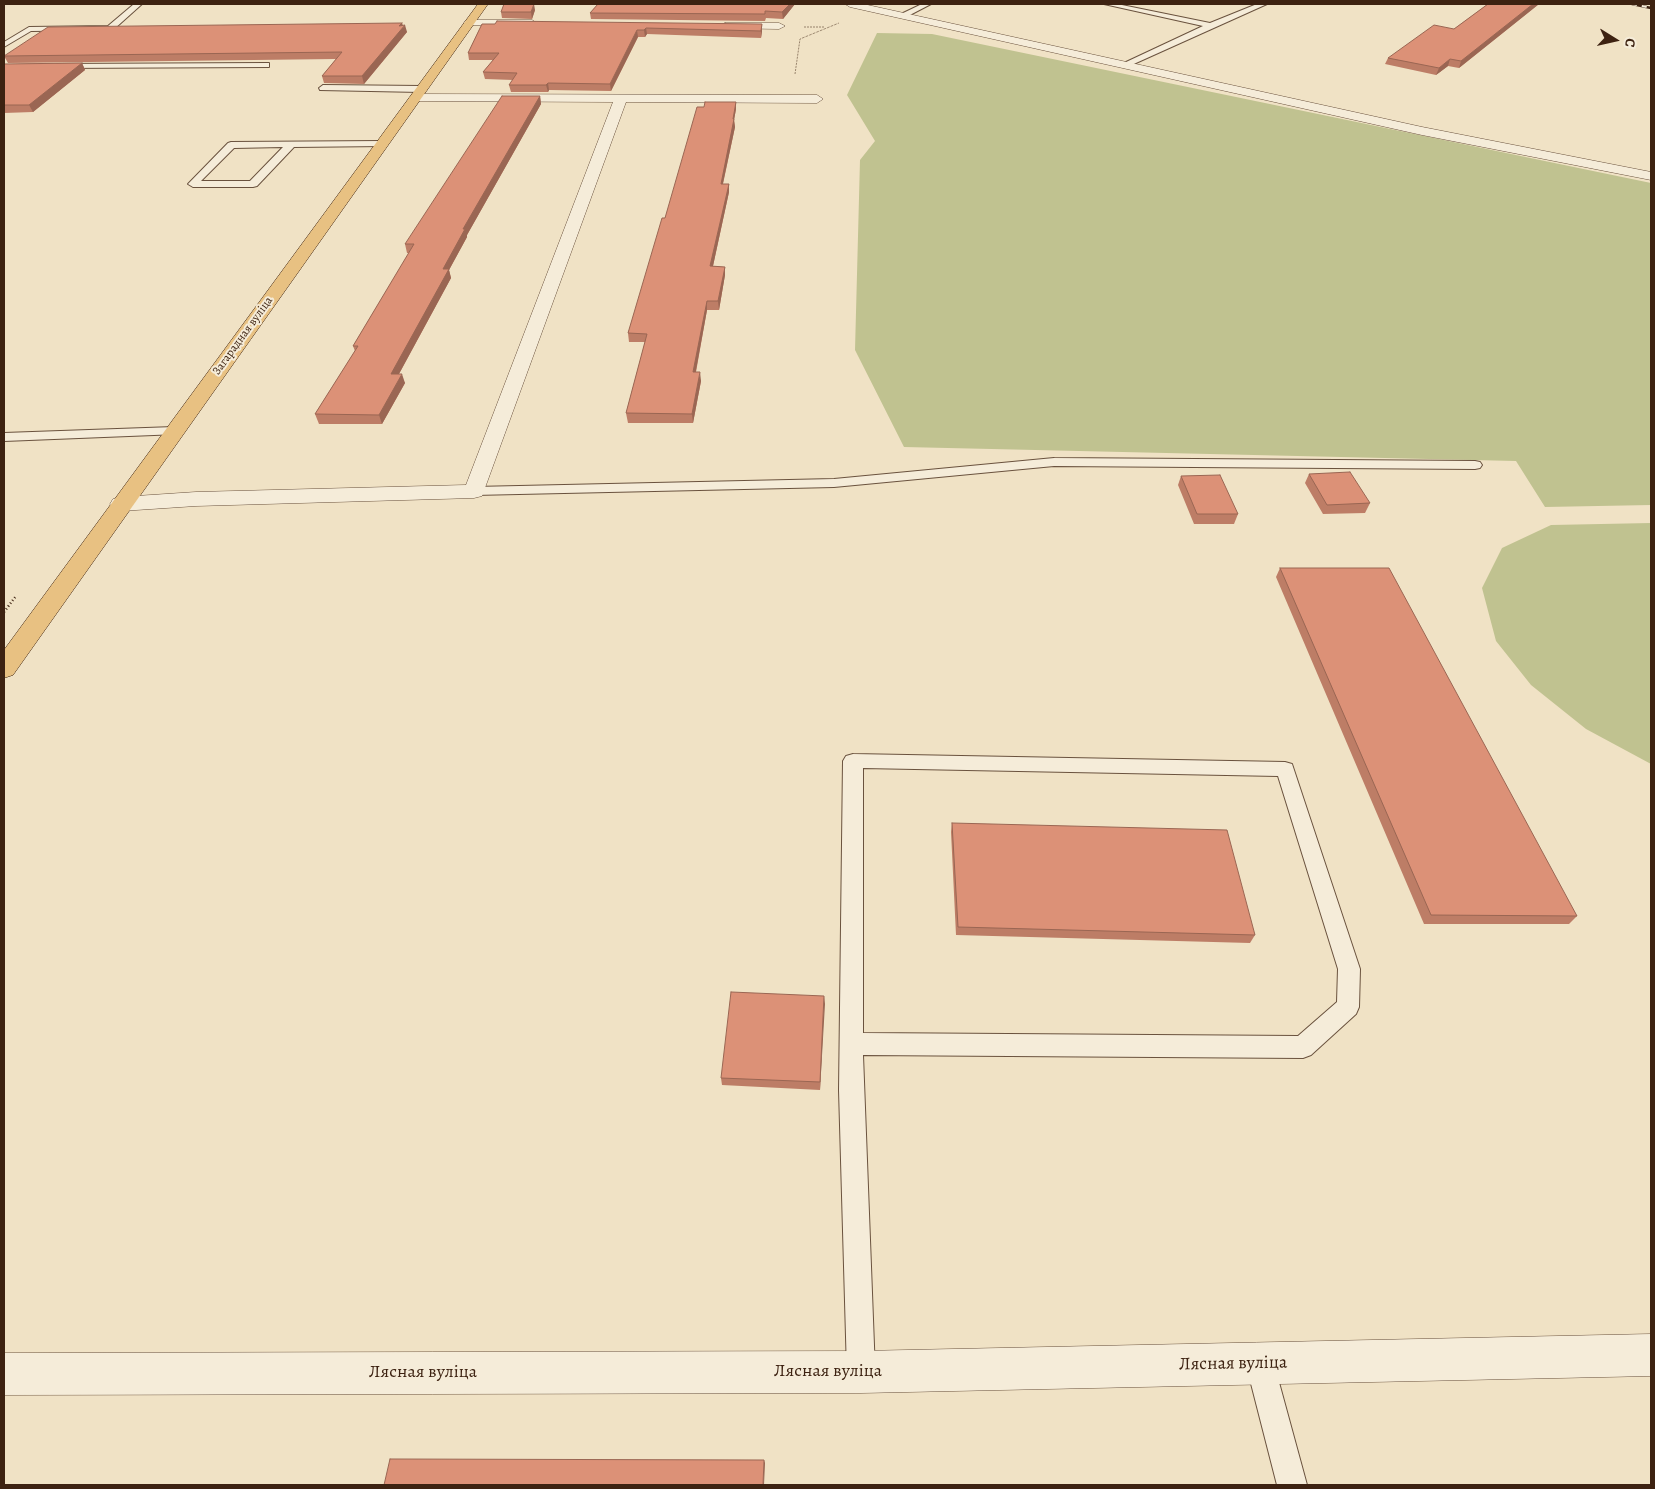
<!DOCTYPE html>
<html>
<head>
<meta charset="utf-8">
<style>
  body { margin:0 }
  #map { position:relative; width:1655px; height:1489px; overflow:hidden; background:#f0e2c5; font-family:Alegreya,serif }
  canvas { display:block }
  .frame { position:absolute; inset:0; border:5px solid #3d2211; pointer-events:none }
  .north { position:absolute; left:1590px; top:15px; width:50px; height:50px; -webkit-text-stroke:4px #f5ecd9; paint-order:stroke; rotate:100deg; font-size:14px; font-weight:700; line-height:20px; text-align:center; color:#3d2211 }
  .north::after { content:''; display:block; margin:auto; width:18px; height:22px; background:#3d2211; clip-path:polygon(50% 0,100% 100%,50% 72%,0 100%) }
</style>
</head>
<body>
<div id="map">
<canvas width="1655" height="1489"></canvas>
<div class="frame"></div>
<div class="north">С</div>
</div>
<script>
const ctx = document.querySelector('canvas').getContext('2d');
ctx.lineJoin = 'round';
function fillPath(path, color) {
  ctx.fillStyle = color;
  ctx.fill(path, 'evenodd');
}
function shape(rows) {
  const path = new Path2D();
  for (const r of rows) {
    path.moveTo(r[0], r[1]);
    for (let i = 2; i < r.length; i += 2) path.lineTo(r[i], r[i + 1]);
  }
  return path;
}
function strokePath(path, color, width, dash) {
  ctx.strokeStyle = color;
  ctx.lineWidth = width;
  ctx.lineCap = dash ? 'butt' : 'round';
  ctx.setLineDash(dash || []);
  ctx.stroke(path);
}
function drawText(font, color, halo, rows, align = 'center') {
  ctx.font = font + ' Alegreya,serif';
  ctx.lineWidth = 4;
  ctx.setLineDash([]);
  ctx.textBaseline = 'middle';
  ctx.strokeStyle = halo;
  ctx.fillStyle = color;
  for (const [text, x, y, turn = 0] of rows) {
    ctx.save();
    ctx.translate(x, y);
    ctx.rotate((+turn || 0) * Math.PI / 180);
    ctx.textAlign = isNaN(turn) ? turn : align;
    if (halo) ctx.strokeText(text, 0, 0);
    ctx.fillText(text, 0, 0);
    ctx.restore();
  }
}
fillPath(shape([
  [877,33,932,34,1651,183,1651,505,1545,507,1516,461,904,447,855,350,860,160,875,141,847,95],
  [1651,523,1651,764,1586,729,1531,685,1496,641,1482,588,1502,548,1551,525]
]), '#c0c290');
const service = shape([
  [134,4,142,4,113,30,31,31,4,47,4,42,29,27,108,26,134,4],
  [922,4,931,4,906,17,899,15,922,4],
  [1104,4,1117,4,1210,23,1257,4,1267,4,1127,67,1124,67,1124,63,1203,26,1104,4],
  [266,63,269,63,269,67,57,68,53,66,57,64,266,63],
  [323,85,421,86,425,89,421,92,320,90,319,88,323,85],
  [382,141,387,144,385,146,294,147,257,186,253,187,193,187,188,184,228,143,231,142,382,141],
  [283,147,250,181,201,181,234,148,283,147],
  [174,427,181,431,179,434,4,441,4,433,174,427],
  [1054,458,1475,461,1480,462,1482,465,1480,468,1475,469,1054,466,834,487,474,495,469,494,467,491,469,488,474,487,834,479,1054,458],
  [853,754,1285,762,1292,764,1360,969,1359,1007,1356,1014,1311,1055,1303,1058,863,1055,875,1372,871,1382,861,1386,851,1382,847,1372,839,1090,843,761,846,756,853,754],
  [863,768,1278,776,1338,969,1337,1002,1298,1036,863,1033,863,768],
  [1260,1350,1270,1354,1274,1364,1307,1485,1277,1485,1246,1364,1250,1354,1260,1350]
]);
const minor = shape([
  [845,4,863,4,1422,127,1651,172,1651,180,1422,135,850,7,845,4],
  [469,20,532,20,537,23,532,26,465,25,464,23,465,21,469,20],
  [725,23,779,23,785,26,779,29,721,28,719,26,725,23],
  [415,94,817,95,823,99,817,103,626,102,482,496,474,498,196,506,121,511,113,509,110,504,113,499,121,497,196,492,466,485,613,102,411,101,409,98,415,94],
  [1651,1334,1651,1376,861,1393,4,1395,4,1353,861,1351,1651,1334]
]);
const primary = shape([
  [478,4,488,4,13,675,4,678,4,650,478,4]
]);
strokePath(service, '#6a523e', 2);
strokePath(minor, '#6a523e', 1);
strokePath(primary, '#3d2211', 1);
strokePath(shape([
  [804,27,825,27],
  [795,74,800,39,839,23]
]), '#3d2211', 1, [0.5, 1]);
strokePath(shape([
  [4,612,16,596]
]), '#3d2211', 2.5, [1, 2.5]);
fillPath(service, '#f5ecd9');
fillPath(minor, '#f5ecd9');
fillPath(primary, '#e8c182');
const rail = shape([
  [1632,4,1651,8]
]);
strokePath(rail, '#3d2211', 2.5);
strokePath(rail, '#f5ecd9', 2, [5]);
fillPath(shape([
  [598,4,795,4,783,19,766,18,765,21,591,19,590,13],
  [1488,4,1539,4,1459,68,1448,66,1436,75,1385,64,1388,58,1454,29],
  [535,10,532,19,502,18,501,12],
  [402,23,403,26,407,32,364,84,324,83,322,76,336,59,8,63,4,56],
  [482,24,762,24,762,31,761,38,647,34,645,37,638,37,611,91,549,90,548,92,511,92,509,85,513,80,485,79,483,72,493,60,469,60,468,53],
  [82,63,85,70,33,112,4,113,4,64],
  [540,96,541,104,467,235,467,237,449,270,451,278,399,374,405,383,382,424,319,424,315,414,355,351,353,346,409,253,407,253,405,244],
  [736,102,736,109,734,120,735,127,723,184,729,184,729,192,713,266,725,267,725,275,719,310,707,310,696,372,701,381,693,423,628,423,626,413,645,342,629,342,628,333,665,218,704,107],
  [1309,474,1370,503,1365,513,1323,514,1305,483],
  [1181,476,1238,514,1234,524,1194,524,1178,485],
  [1280,568,1577,916,1569,924,1424,924,1276,577],
  [952,823,1255,935,1250,943,956,935,951,832],
  [824,996,820,1090,722,1085,721,1078]
]), '#bd7d66');
fillPath(shape([
  [534,4,535,10,532,19,531,12],
  [790,4,795,4,783,19,782,12],
  [1533,4,1539,4,1459,68,1461,61],
  [402,23,403,28,405,25,407,32,364,84,362,76,399,26],
  [762,24,762,31,761,38,761,31],
  [646,28,647,34,645,37,644,30],
  [637,30,638,37,611,91,610,84],
  [1450,59,1448,66,1436,75,1439,68],
  [82,63,85,70,33,112,29,105],
  [548,83,549,90,548,92,546,85],
  [540,96,541,104,467,235,467,237,449,270,451,278,394,383,391,374,463,229],
  [736,102,736,109,734,120,735,127,721,192,721,184],
  [729,184,729,192,711,275,710,266],
  [725,267,725,275,719,310,718,301],
  [707,301,707,310,694,381,693,372],
  [700,372,701,381,693,423,692,414],
  [402,374,405,383,382,424,379,415],
  [824,996,825,1004,820,1090,820,1082],
  [764,1460,765,1463,764,1485,763,1485]
]), '#9a6653');
const building = shape([
  [504,4,534,4,531,12,501,12,504,4],
  [598,4,790,4,782,12,765,11,765,14,590,13,598,4],
  [1488,4,1533,4,1461,61,1450,59,1439,68,1388,58,1434,25,1454,29,1488,4],
  [497,21,762,24,761,31,646,28,644,30,637,30,610,84,548,83,546,85,509,85,517,73,483,72,499,53,468,53,482,24,495,24,497,21],
  [402,23,399,26,405,25,362,76,322,76,342,52,4,56,48,27,402,23],
  [82,63,29,105,4,105,4,64,82,63],
  [502,96,540,96,463,229,465,229,443,269,449,269,391,374,402,374,379,415,315,414,358,346,353,346,414,244,405,244,502,96],
  [705,102,736,102,733,119,734,119,721,184,729,184,710,266,725,267,718,301,707,301,693,372,700,372,692,414,626,413,647,334,628,333,662,218,665,218,697,107,704,107,705,102],
  [1350,472,1370,503,1327,505,1309,474,1350,472],
  [1220,475,1238,514,1197,514,1181,476,1220,475],
  [1280,568,1389,568,1577,916,1431,915,1280,568],
  [952,823,1227,830,1255,935,958,927,952,823],
  [731,992,824,996,820,1082,721,1078,731,992],
  [390,1459,764,1460,763,1485,384,1485,390,1459]
]);
fillPath(building, '#dc9177');
strokePath(building, '#9a6653', 1);
drawText('12px', '#3d2211', '#f5ecd9', [
  ["Загарадная вуліца",243,336,-54]
]);
drawText('18px', '#3d2211', '#f5ecd9', [
  ["Лясная вуліца",1233,1364,-1],
  ["Лясная вуліца",828,1372],
  ["Лясная вуліца",423,1373]
]);
</script>
</body>
</html>
